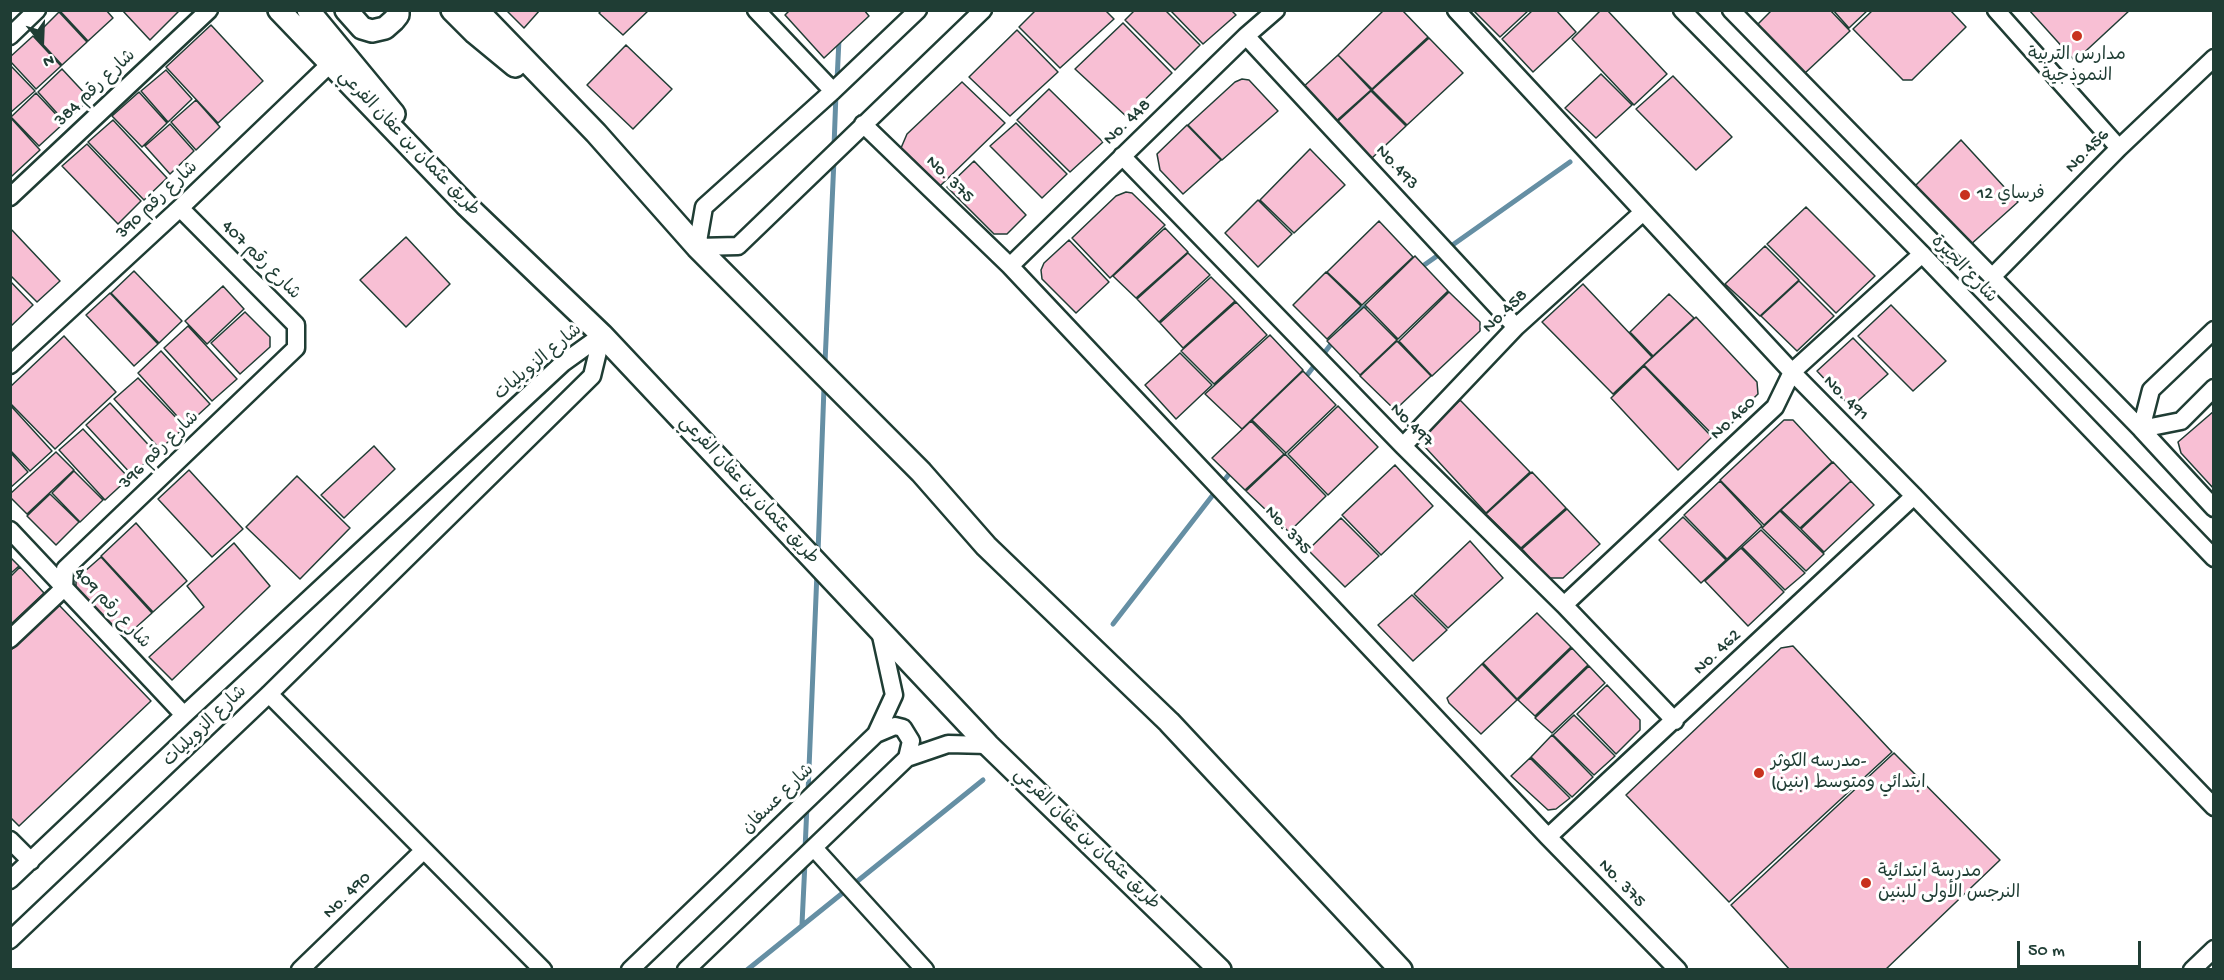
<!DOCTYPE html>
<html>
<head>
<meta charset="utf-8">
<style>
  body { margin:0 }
  #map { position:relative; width:2224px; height:980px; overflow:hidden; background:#fff; font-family:"Gochi Hand",sans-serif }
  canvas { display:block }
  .frame { position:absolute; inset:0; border:12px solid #1f3d34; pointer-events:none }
  .north { position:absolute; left:12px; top:12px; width:60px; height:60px; -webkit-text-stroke:4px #fff; paint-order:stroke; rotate:161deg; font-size:16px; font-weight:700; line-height:24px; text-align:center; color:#1f3d34 }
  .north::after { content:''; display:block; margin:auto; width:21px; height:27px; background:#1f3d34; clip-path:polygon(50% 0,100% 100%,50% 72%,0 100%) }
  .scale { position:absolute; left:2017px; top:941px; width:124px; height:27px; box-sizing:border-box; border:3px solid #1f3d34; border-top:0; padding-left:8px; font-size:18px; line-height:21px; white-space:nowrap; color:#1f3d34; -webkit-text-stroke:4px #fff; paint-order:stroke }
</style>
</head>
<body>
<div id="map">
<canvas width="2224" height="980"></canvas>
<div class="frame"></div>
<div class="north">N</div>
<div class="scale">50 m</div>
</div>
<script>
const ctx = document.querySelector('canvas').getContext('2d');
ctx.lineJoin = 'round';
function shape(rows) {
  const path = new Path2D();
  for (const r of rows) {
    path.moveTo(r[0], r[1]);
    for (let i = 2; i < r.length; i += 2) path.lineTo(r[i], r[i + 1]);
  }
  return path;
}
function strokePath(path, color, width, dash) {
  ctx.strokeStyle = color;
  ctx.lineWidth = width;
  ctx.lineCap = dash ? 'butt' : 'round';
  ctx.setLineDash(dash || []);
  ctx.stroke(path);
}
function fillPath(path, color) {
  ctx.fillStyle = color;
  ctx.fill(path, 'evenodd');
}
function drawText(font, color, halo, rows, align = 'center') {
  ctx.font = font + ' "Gochi Hand","Playpen Sans Arabic",sans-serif';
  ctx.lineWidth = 6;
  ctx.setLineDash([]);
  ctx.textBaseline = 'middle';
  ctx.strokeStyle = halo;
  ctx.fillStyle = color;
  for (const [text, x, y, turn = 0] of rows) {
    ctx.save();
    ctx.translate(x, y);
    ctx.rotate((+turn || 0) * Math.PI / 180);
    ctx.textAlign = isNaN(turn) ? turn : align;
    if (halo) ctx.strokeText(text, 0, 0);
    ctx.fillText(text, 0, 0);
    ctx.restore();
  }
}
strokePath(shape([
  [837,81,839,39],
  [834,147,836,93],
  [1420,268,1570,162],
  [1344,327,1353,315,1368,305],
  [825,363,834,159],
  [1304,379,1335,339],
  [818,553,824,387],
  [1113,624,1233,469],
  [808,793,817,572],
  [805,850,807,805],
  [802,924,805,862],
  [747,970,983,780]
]), '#658fa4', 5);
const building = shape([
  [106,10,113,18,88,41,60,11,106,10],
  [122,10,180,10,150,40,122,10],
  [506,10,540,10,524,28,506,10],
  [602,10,649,10,623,35,599,13,602,10],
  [790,10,864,10,869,16,824,58,785,15,790,10],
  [1036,10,1105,10,1114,19,1060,68,1019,27,1036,10],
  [1135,10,1165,10,1200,45,1175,70,1125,20,1135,10],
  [1170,10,1231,10,1236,15,1203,44,1170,10],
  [1384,10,1402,10,1428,37,1372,89,1338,55,1384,10],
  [1473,10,1529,10,1500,37,1473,10],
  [1533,10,1556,10,1576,32,1533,72,1502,39,1533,10],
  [1601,10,1607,10,1667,74,1634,105,1572,39,1601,10],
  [1772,10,1830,10,1850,31,1804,74,1757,25,1772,10],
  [1833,10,1868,10,1849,28,1833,10],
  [1873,10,1950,10,1966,27,1912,80,1903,80,1853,29,1873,10],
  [2029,10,2130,10,2075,61,2029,10],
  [59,12,87,42,62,65,35,36,59,12],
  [1123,23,1172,73,1127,117,1075,69,1123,23],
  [211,25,263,81,218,123,166,67,211,25],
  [1017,30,1058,72,1010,116,969,77,1017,30],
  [33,36,61,66,36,89,10,61,10,57,33,36],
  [1429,38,1463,73,1407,125,1372,90,1429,38],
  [626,45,672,89,633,129,587,85,626,45],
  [1338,55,1371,90,1334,123,1301,89,1338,55],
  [10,65,35,91,10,113,10,65],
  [62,69,90,99,65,122,38,92,62,69],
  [166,70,192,99,168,122,141,91,166,70],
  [1601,74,1632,105,1596,138,1565,108,1601,74],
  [1673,76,1732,137,1696,170,1636,109,1673,76],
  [1242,79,1249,80,1278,111,1222,160,1188,125,1235,82,1242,79],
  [962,82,1005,123,940,186,901,148,907,134,962,82],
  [1049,89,1103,142,1070,172,1017,120,1049,89],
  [1371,91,1406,126,1372,158,1336,123,1371,91],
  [139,92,167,123,142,147,112,116,139,92],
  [36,93,64,123,39,146,11,117,36,93],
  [196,100,220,127,196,150,171,122,196,100],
  [10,117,40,150,12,176,10,174,10,117],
  [113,120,167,178,144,200,88,142,113,120],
  [1016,123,1067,174,1042,198,990,146,1016,123],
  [170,124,194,151,170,174,145,146,170,124],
  [1187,125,1221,160,1183,194,1160,170,1157,154,1187,125],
  [1961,140,2018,202,1969,246,1913,188,1961,140],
  [87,144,141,201,118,224,62,166,87,144],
  [1310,149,1345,185,1294,233,1260,200,1310,149],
  [974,161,1026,215,1007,234,994,234,947,187,974,161],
  [1126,192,1132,193,1165,225,1110,278,1072,238,1116,196,1126,192],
  [1258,200,1292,234,1258,267,1225,233,1258,200],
  [1806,207,1875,276,1836,313,1767,244,1806,207],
  [1379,221,1413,257,1362,305,1327,272,1379,221],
  [10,228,60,281,37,302,10,275,10,228],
  [1165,228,1188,252,1136,298,1113,276,1165,228],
  [406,237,450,284,406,327,360,280,406,237],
  [1069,240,1109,282,1076,313,1042,279,1041,270,1044,263,1069,240],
  [1765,246,1799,280,1760,316,1725,284,1765,246],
  [1188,253,1210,275,1159,322,1137,299,1188,253],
  [1415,256,1448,291,1398,339,1365,305,1415,256],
  [134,271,182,321,159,343,111,293,134,271],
  [1326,272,1361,306,1327,339,1293,305,1326,272],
  [1211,277,1235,301,1183,348,1160,323,1211,277],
  [10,281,33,305,10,327,10,281],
  [1799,281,1834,316,1797,351,1761,316,1799,281],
  [1583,284,1652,357,1613,394,1542,322,1583,284],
  [223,286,244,309,207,344,185,321,223,286],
  [1449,292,1480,322,1480,331,1432,376,1399,341,1449,292],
  [110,293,158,344,134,366,86,315,110,293],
  [1669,294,1694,318,1653,356,1630,332,1669,294],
  [1236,302,1267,335,1214,384,1181,351,1236,302],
  [1891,305,1946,361,1913,391,1858,336,1891,305],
  [1364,307,1397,340,1360,375,1327,341,1364,307],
  [245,312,270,337,270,347,240,374,211,343,245,312],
  [1696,317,1757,382,1758,394,1714,436,1644,365,1696,317],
  [188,326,237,379,212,401,164,348,188,326],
  [1270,335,1303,370,1242,429,1205,394,1270,335],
  [64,336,116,392,55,449,10,403,10,387,64,336],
  [1853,338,1888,374,1851,407,1817,371,1853,338],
  [1397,341,1431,376,1395,410,1360,376,1397,341],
  [161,351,210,404,186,426,138,373,161,351],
  [1180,353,1212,385,1176,419,1145,385,1180,353],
  [1644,366,1712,437,1678,470,1611,398,1644,366],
  [1303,371,1336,405,1286,453,1252,420,1303,371],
  [138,378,185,427,160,449,114,399,138,378],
  [1460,400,1530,472,1486,513,1425,447,1423,439,1427,432,1460,400],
  [110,403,156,453,132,475,86,425,110,403],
  [10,405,52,451,30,471,10,450,10,405],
  [1338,406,1378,447,1328,495,1288,454,1338,406],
  [2214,411,2214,489,2181,453,2178,442,2214,411],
  [1784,420,1793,420,1832,462,1764,525,1720,480,1784,420],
  [1251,421,1284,454,1245,490,1212,458,1251,421],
  [83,429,129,478,105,500,59,450,83,429],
  [374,446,395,469,344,518,321,495,374,446],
  [10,452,28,472,10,488,10,452],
  [56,452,74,470,27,514,10,497,10,494,56,452],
  [1285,454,1326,496,1289,532,1246,491,1285,454],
  [1833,462,1851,481,1800,528,1781,510,1833,462],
  [1395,465,1433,506,1381,555,1342,515,1395,465],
  [189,470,243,529,212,557,158,499,189,470],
  [74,471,103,500,80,522,52,493,74,471],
  [1532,472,1566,508,1521,548,1486,514,1532,472],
  [297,476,350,528,300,579,246,527,297,476],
  [1720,481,1762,526,1727,559,1684,515,1720,481],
  [1851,481,1874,505,1824,552,1801,529,1851,481],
  [50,494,79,522,56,545,27,516,50,494],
  [1567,509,1600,544,1563,578,1548,578,1522,549,1567,509],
  [1780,511,1824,554,1806,571,1762,528,1780,511],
  [1683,517,1726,560,1701,583,1659,540,1683,517],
  [1341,518,1379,556,1345,587,1308,550,1341,518],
  [136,523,187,581,153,612,101,556,136,523],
  [1761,530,1805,573,1785,590,1742,547,1761,530],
  [1470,541,1503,578,1448,628,1414,594,1470,541],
  [234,543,270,586,172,680,149,657,204,607,187,586,234,543],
  [1741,548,1784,592,1748,626,1705,581,1741,548],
  [10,557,19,566,10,574,10,557],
  [101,557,152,613,123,639,76,588,76,579,101,557],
  [20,567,44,593,10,625,10,577,20,567],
  [1412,595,1447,630,1413,661,1378,625,1412,595],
  [59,605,151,701,19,826,10,817,10,651,59,605],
  [1537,613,1571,647,1517,699,1483,663,1537,613],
  [1793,646,1892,752,1729,902,1626,795,1781,648,1793,646],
  [1572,648,1588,665,1535,716,1518,700,1572,648],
  [1482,664,1517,700,1481,734,1449,703,1447,698,1482,664],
  [1589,666,1605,683,1552,733,1535,718,1589,666],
  [1607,685,1640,720,1640,730,1616,754,1577,714,1607,685],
  [1574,715,1615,756,1594,775,1553,735,1574,715],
  [1552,735,1593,777,1572,797,1531,757,1552,735],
  [1894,753,2000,860,1885,970,1790,970,1731,905,1894,753],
  [1530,758,1570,798,1556,809,1548,810,1511,776,1530,758]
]);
fillPath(building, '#f8bfd4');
strokePath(building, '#1f3d34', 1.5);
const minor = shape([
  [756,10,833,91],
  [918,10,833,91,704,207,697,247,738,246,983,10],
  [1456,10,1792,372,1914,496,2214,807],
  [1682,10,1922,254,2214,558],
  [1731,10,2141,429,2214,508],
  [1996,10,2119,148],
  [10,36,37,10],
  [1246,36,1516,327],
  [863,124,1010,266,1548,837,1678,970],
  [1122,156,1403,446,1564,605,1675,721],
  [10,197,209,10],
  [1010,266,1246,36,1276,10],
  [1992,277,2119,148,2214,58],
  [2214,330,2151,390,2141,429,2181,421,2214,388],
  [10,365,180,208,330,64],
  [1403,446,1516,327,1643,212],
  [10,530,184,715],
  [1564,605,1775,407,1792,372,1922,254],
  [10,639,64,588,65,569,296,348,296,325,180,208],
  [269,694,543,970],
  [876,734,895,726,903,728,911,741,907,758],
  [1548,837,1914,496],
  [10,840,31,861],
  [814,848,925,970],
  [10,880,184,715,563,363,602,335],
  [10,940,269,694,592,376,602,335],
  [300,970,424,850],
  [630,970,876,734,894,695,880,631],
  [686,970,907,758,948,744,988,745],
  [2192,970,2214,949]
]);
const major = shape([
  [279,10,466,205,602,335,988,745,1220,970],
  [308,10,394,114],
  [346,10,362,28,372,31,385,28,394,20,398,15,398,10],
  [452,10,475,33,515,66],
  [477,10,596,133,697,247,921,472,986,546,1169,722,1401,970]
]);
strokePath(minor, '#1f3d34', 21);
strokePath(major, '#1f3d34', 26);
strokePath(minor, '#fff', 16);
strokePath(major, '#fff', 21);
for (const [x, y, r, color] of [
  [2077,36,6,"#c8321e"],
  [1965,195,6,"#c8321e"],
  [1759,773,6,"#c8321e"],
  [1866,883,6,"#c8321e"]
]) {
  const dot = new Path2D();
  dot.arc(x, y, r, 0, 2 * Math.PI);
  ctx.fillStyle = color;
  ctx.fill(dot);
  strokePath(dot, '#fff', 2);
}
drawText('18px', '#1f3d34', '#fff', [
  ["مدارس التربية",2077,56,"center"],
  ["النموذجية",2077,77,"center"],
  ["فرساي 12",1977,195],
  ["مدرسه الكوثر-",1771,763],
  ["ابتدائي ومتوسط (بنين)",1771,784],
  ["مدرسة ابتدائية",1878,873],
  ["النرجس الأولى للبنين",1878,894]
], 'left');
drawText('18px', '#1f3d34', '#fff', [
  ["شارع رقم 384",96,89,-43],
  ["No. 448",1128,123,-44],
  ["طريق عثمان بن عفان الفرعي",408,144,46],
  ["No.456",2088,152,-45],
  ["No.493",1396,168,47],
  ["No. 375",949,180,44],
  ["شارع رقم 390",158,201,-43],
  ["شارع رقم 407",260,261,45],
  ["شارع الجيرة",1963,270,46],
  ["No.458",1506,312,-44],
  ["شارع الزويليات",539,363,-40],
  ["No. 491",1845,399,45],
  ["No.460",1734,419,-43],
  ["No.497",1411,426,45],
  ["شارع رقم 396",160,451,-44],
  ["طريق عثمان بن عفان الفرعي",748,491,47],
  ["No. 375",1287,531,47],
  ["شارع رقم 409",111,609,47],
  ["No. 462",1718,653,-43],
  ["شارع الزويليات",206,727,-44],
  ["شارع عسفان",779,800,-44],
  ["طريق عثمان بن عفان الفرعي",1086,840,44],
  ["No. 375",1621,884,46],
  ["No. 490",348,896,-44]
]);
</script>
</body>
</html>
